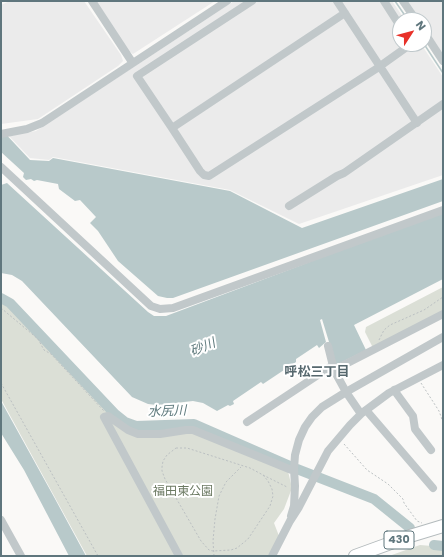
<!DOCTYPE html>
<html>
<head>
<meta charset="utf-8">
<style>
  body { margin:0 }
  #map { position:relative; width:444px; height:557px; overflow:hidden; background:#faf9f7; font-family:Poppins,sans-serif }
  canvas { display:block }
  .frame { position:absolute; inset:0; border:2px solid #5f767d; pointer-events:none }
  .north { position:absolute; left:392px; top:12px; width:40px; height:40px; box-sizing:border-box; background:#fff; border:1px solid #bfc8cb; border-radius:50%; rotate:54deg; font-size:11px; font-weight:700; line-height:16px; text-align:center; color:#5f767d }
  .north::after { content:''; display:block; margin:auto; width:14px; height:18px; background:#e83129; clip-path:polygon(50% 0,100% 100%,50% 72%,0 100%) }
</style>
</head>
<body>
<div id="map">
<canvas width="444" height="557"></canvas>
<div class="frame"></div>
<div class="north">N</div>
</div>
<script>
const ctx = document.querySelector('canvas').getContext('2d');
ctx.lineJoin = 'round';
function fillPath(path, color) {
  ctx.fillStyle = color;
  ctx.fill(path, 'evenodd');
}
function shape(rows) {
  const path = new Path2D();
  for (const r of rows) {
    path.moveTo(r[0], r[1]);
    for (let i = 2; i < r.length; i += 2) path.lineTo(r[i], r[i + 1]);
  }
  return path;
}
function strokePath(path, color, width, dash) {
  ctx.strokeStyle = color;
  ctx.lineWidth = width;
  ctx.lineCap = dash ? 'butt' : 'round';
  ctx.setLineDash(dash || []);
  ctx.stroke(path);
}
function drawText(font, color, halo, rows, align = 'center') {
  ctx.font = font + ' Poppins,"Noto Sans JP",sans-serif';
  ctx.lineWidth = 4;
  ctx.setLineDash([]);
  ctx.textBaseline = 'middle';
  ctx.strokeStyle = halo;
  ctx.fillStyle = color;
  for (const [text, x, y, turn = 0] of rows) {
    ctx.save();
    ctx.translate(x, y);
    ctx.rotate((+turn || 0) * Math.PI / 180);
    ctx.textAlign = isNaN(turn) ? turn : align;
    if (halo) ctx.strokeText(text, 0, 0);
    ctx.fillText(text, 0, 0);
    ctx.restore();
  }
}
fillPath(shape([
  [10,1,84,1,121,55,123,61,118,66,38,119,1,124,1,5],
  [95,1,215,1,133,54,126,49],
  [234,1,392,1,405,20,400,20,400,44,421,44,443,77,443,175,299,224,230,190,53,157,49,160,30,158,9,136,36,131],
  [408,1,443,1,443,54,424,25,424,20,420,20]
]), '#ebebeb');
fillPath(shape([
  [443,287,443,312,373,348,365,332,366,327],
  [1,301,4,302,115,417,132,429,152,432,181,427,287,467,292,488,284,509,274,523,279,536,268,556,87,556,1,399],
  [443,541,443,556,389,556,420,545,432,546]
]), '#dbdfd6');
fillPath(shape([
  [1,129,30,160,49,161,53,158,230,191,302,228,443,179,443,201,173,298,167,298,158,296,118,261,98,231,90,223,96,217,80,200,75,201,59,189,58,184,37,180,34,181,31,179,26,180,23,177,24,173,1,152],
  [7,183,148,312,154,316,166,316,443,212,443,279,354,325,366,350,336,365,322,319,320,320,326,342,319,348,317,345,296,359,296,362,263,384,261,382,233,401,234,404,230,406,228,405,217,411,203,403,193,401,157,405,148,404,132,397,22,281,12,275,1,273,1,185],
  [1,401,54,497,86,556,69,556,24,470,1,433]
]), '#b8c9ca');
strokePath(shape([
  [395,1,408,20],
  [424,44,443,73]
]), '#b8c9ca', 1.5);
strokePath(shape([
  [1,298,10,303,115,414,125,422,136,426,194,424,297,469,374,499,410,528],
  [434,545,443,546]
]), '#b8c9ca', 10);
const highway = shape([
  [355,556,410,536,443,526]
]);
strokePath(highway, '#b4bbbd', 14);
strokePath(shape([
  [1,308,38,339,44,350,51,354,104,411],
  [379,340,384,330,390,325,424,310,443,297],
  [1,383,98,556],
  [421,383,439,411,443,422],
  [344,444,367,470,388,484,403,499,404,503,417,521,422,523],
  [176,448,187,448,250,468,263,475,268,481,272,489,273,496,270,506,248,539,237,548,231,550,213,551,209,550,201,541,165,479,162,471,162,467,163,461,167,455,176,448],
  [263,475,287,487],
  [214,556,213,541,215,519,219,496,226,482,241,467]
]), '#bbc0c2', 1, [2, 2]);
strokePath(shape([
  [92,1,132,62],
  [252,1,137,76,172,128,345,13],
  [337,1,417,123],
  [384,1,400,26],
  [403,1,416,20],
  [424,32,443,61],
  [172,128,200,171,204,175,209,176,376,69,411,44],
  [1,134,27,129,42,123,227,1],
  [1,167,151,306,160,309,173,308,443,210],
  [289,206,337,176,344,173,443,104],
  [328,346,334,370,346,392,361,414],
  [334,370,443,314],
  [394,390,413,416,415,429,431,450],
  [366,410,433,488],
  [247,422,333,365],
  [291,516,294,506,295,486,294,469,295,455,299,440,305,427,312,417,322,407,346,392,443,337],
  [1,520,21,556],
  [179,556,104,417,108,416,128,430,138,434,160,434,186,430,193,430,294,471],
  [272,556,290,521,299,507,328,451,350,425,362,413,389,393,443,365]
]), '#c1c8ca', 8);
strokePath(highway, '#fff', 12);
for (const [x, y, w] of [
  [399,540,30]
]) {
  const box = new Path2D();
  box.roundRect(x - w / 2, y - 9, w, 18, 3);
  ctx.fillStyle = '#fff';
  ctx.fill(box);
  strokePath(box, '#5f767d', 1);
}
drawText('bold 11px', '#5f767d', null, [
  ["430",399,540]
]);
drawText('12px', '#6c7a63', '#fff', [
  ["福田東公園",183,492]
]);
drawText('italic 13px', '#5f7a7d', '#fff', [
  ["砂川",203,348,-23],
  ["水尻川",167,412,-2]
]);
drawText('bold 13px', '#56686e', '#fff', [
  ["呼松三丁目",317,373]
]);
</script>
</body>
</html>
